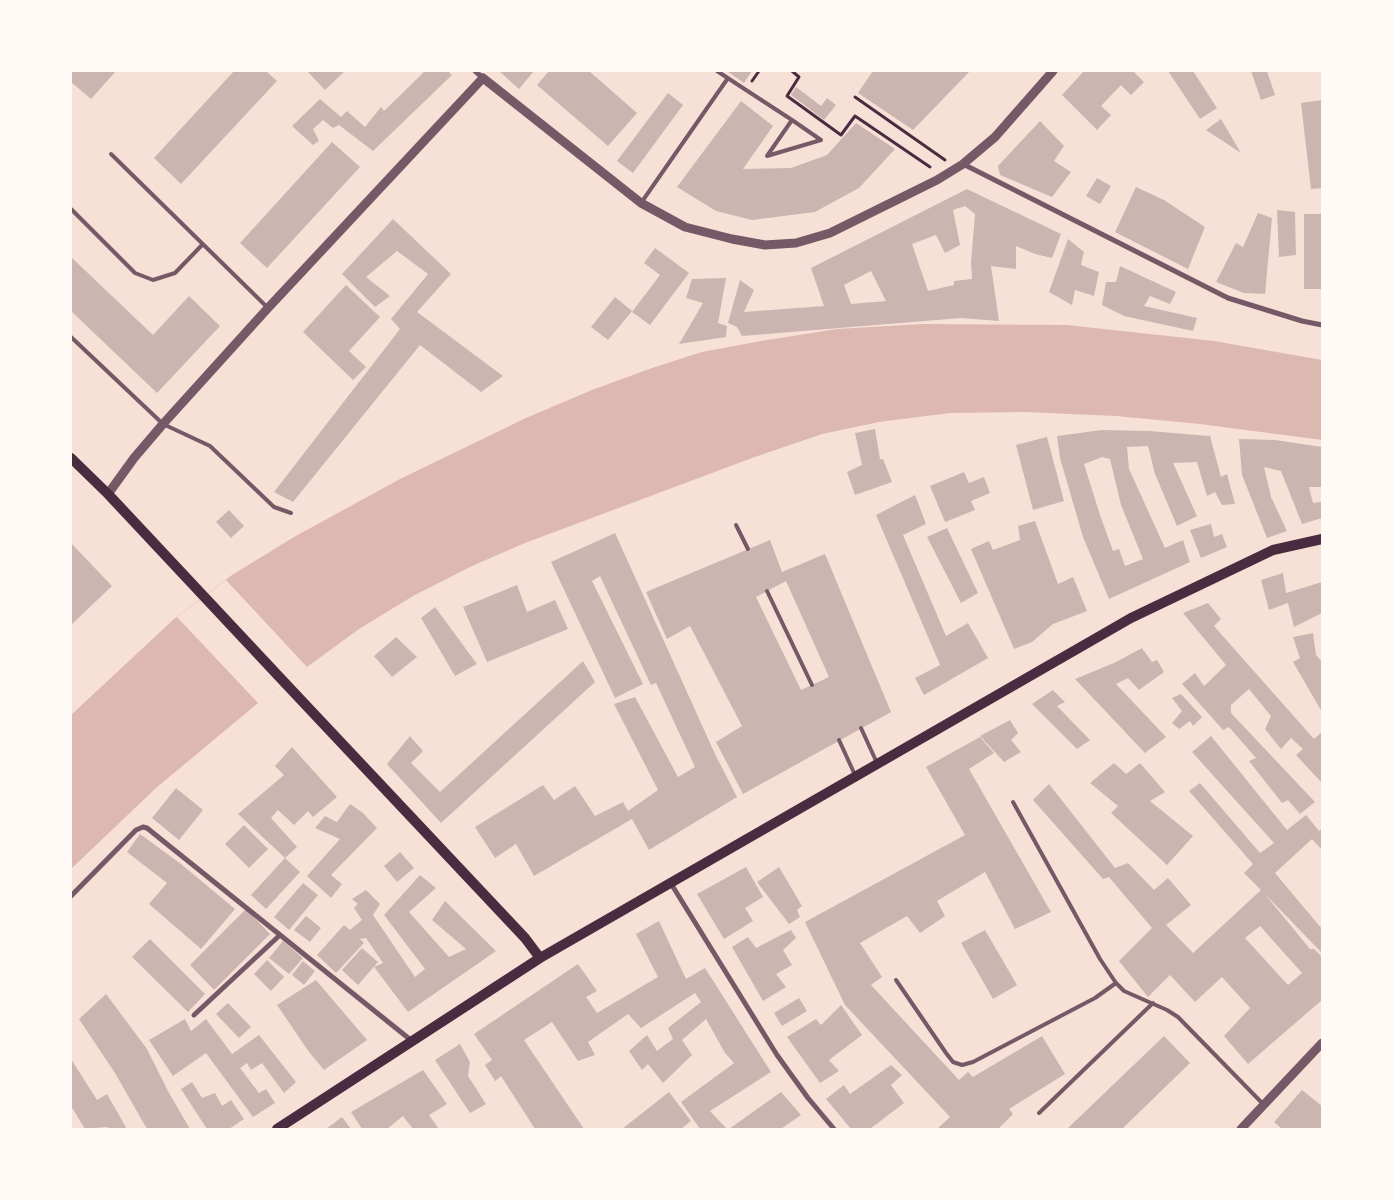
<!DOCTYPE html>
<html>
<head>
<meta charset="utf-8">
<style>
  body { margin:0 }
  #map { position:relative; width:1393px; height:1200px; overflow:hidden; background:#f7e1d7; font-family:Signika,sans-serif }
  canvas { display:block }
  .frame { position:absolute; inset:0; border:72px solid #fffaf5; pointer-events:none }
</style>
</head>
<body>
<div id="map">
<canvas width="1393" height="1200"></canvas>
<div class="frame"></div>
</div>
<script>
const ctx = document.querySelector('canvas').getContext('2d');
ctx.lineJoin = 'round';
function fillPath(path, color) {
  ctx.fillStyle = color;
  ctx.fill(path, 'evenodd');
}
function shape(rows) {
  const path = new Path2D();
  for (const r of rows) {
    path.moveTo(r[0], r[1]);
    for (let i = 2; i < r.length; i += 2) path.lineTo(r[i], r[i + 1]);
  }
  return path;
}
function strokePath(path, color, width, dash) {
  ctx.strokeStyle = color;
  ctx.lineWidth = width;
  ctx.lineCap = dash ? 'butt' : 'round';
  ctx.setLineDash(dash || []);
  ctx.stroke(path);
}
fillPath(shape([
  [923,324,1067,325,1214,341,1322,360,1322,440,1200,424,1116,416,1025,412,950,413,879,422,822,434,752,458,525,543,472,566,413,596,359,629,258,703,156,788,71,869,71,715,174,619,232,575,294,537,400,479,526,418,592,390,652,368,702,352,761,341,837,329]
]), '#dcb8b0');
fillPath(shape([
  [226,580,307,667,258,703,177,617]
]), '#f7e1d7');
fillPath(shape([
  [71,71,116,71,91,99,71,82],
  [234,71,266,71,277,81,181,184,154,158],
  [307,71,345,71,325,90],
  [425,71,448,71,452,75,373,151,339,125,333,128,323,120,313,129,319,141,313,145,292,126,320,99,341,117,347,111,365,127,381,107,384,111],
  [499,71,534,71,519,89],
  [549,71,589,71,637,113,608,146,537,85],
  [727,71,752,71,744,83],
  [873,71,970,71,913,130,858,93],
  [1084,71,1133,71,1144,82,1131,95,1121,85,1101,106,1111,115,1097,130,1062,95],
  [1168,71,1193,71,1217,108,1200,119],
  [1251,71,1267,71,1275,95,1261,100],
  [796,87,821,106,827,98,836,105,824,120,791,95],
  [668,93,683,105,633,173,617,161],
  [1322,100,1322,188,1311,189,1301,103],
  [741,101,773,126,743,169,791,168,827,155,856,123,895,149,859,188,815,212,752,220,716,211,677,187],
  [1221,119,1241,153,1206,130],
  [1040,121,1064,146,1054,161,1071,172,1052,197,1000,175,998,166],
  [332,142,360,167,267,268,240,243],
  [1097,178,1111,186,1100,204,1086,196],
  [1136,187,1164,200,1205,227,1188,269,1115,232],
  [967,189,1061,234,1052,258,1035,254,1016,246,1016,269,991,266,999,321,961,318,742,336,737,327,728,323,740,280,754,290,744,312,824,306,811,268],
  [965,206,975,214,971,263,972,279,954,281,954,285,928,291,912,244,936,235,945,253,960,245,953,210],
  [871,271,886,301,851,304,844,285],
  [1277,210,1295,212,1296,255,1279,257],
  [1258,213,1272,218,1265,294,1244,293,1216,282,1236,243,1243,247],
  [1304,214,1322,214,1322,289,1304,289],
  [393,219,451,274,417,312,503,376,481,392,420,345,293,502,274,492,400,329,391,319,428,274,397,251,366,277,390,296,375,307,342,274],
  [1068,239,1084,252,1081,265,1099,272,1094,296,1075,290,1072,305,1049,292],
  [655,248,689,273,650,325,632,312,660,275,644,263],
  [71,257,153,335,189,296,220,326,157,393,71,311],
  [1120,266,1176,292,1170,304,1150,296,1144,306,1197,318,1193,331,1124,316,1102,305,1106,282,1116,282],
  [726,278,718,323,727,326,726,337,679,344,703,303,686,298,692,279],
  [346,285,380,317,349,351,366,367,353,380,303,332],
  [615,297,632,311,608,340,591,327],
  [875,429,880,459,883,459,892,482,855,495,847,472,862,465,855,433],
  [1102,430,1149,431,1210,436,1221,477,1227,474,1235,504,1222,505,1215,492,1207,496,1197,462,1173,463,1197,516,1177,526,1155,474,1148,446,1127,447,1129,469,1165,548,1183,540,1190,562,1109,599,1083,537,1060,458,1057,436],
  [1102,457,1110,459,1121,505,1143,559,1125,566,1119,549,1113,551,1100,515,1084,464],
  [1047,437,1064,501,1033,510,1016,445],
  [1239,439,1275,440,1322,447,1322,487,1309,487,1313,503,1322,502,1322,518,1302,524,1281,471,1264,467,1271,497,1287,531,1267,538,1242,475],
  [964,472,969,483,984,477,990,493,971,501,975,510,945,522,930,486],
  [915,495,926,524,903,535,946,636,968,623,988,658,924,695,915,678,940,665,876,515],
  [229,510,244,526,231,538,216,522],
  [1035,521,1058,584,1073,577,1087,611,1053,624,1032,642,1014,649,971,549,989,541,993,550,1020,540,1018,526],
  [1211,524,1214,537,1222,534,1227,547,1201,558,1190,530],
  [947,528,978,593,961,603,927,537],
  [615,533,715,754,737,797,649,850,632,819,534,876,516,844,495,858,475,827,543,785,554,800,575,786,595,816,623,802,628,811,658,790,614,704,635,697,678,777,695,767,656,683,651,685,600,576,592,581,643,684,615,698,551,562],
  [770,540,782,572,825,554,891,712,743,794,716,742,742,726,690,626,667,639,646,592],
  [786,581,829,677,801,690,756,597],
  [71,543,112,586,71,625],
  [1283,573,1286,593,1322,582,1322,613,1294,627,1288,603,1269,610,1261,580],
  [517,585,527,612,555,600,568,629,487,662,463,607],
  [1208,603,1221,619,1214,626,1314,739,1322,732,1322,783,1296,755,1303,749,1291,738,1281,749,1265,729,1271,716,1249,689,1231,705,1231,713,1315,802,1300,814,1288,800,1282,803,1249,761,1256,758,1229,727,1223,730,1182,684,1195,673,1204,686,1226,665,1183,613],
  [435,607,477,664,455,676,421,618],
  [1313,633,1316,655,1322,662,1322,712,1293,662,1300,658,1293,637],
  [396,637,417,657,392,677,374,656],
  [1142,648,1152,662,1157,660,1164,672,1139,690,1128,678,1116,684,1166,737,1145,753,1075,679,1114,663],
  [583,661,595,682,441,823,387,764,410,736,423,751,411,763,440,792],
  [1053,690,1065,702,1057,706,1090,740,1077,749,1032,704],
  [1181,694,1202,717,1193,726,1190,721,1179,729,1172,723,1182,711,1172,698],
  [1010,720,1018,733,1011,740,1021,752,1004,762,980,736],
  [1211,736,1287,830,1306,815,1319,831,1322,829,1322,850,1312,839,1275,873,1322,929,1322,953,1264,893,1310,949,1314,949,1322,957,1322,1000,1248,1064,1224,1036,1250,1008,1222,977,1195,1002,1170,975,1148,997,1119,961,1152,928,1109,877,1103,879,1033,800,1049,784,1115,868,1128,863,1154,890,1168,878,1191,905,1166,925,1193,953,1261,890,1244,873,1253,864,1189,791,1200,783,1260,853,1274,843,1192,752],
  [1260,926,1302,973,1288,985,1245,938],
  [980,737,994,753,969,769,1051,912,1015,929,985,872,937,901,945,916,920,933,907,916,860,943,882,977,871,985,959,1080,968,1072,973,1077,1042,1036,1065,1074,1009,1109,1013,1114,998,1129,937,1129,950,1117,845,1005,805,922,965,835,926,767],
  [292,747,337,797,313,817,308,811,294,825,278,810,271,818,297,847,285,858,238,814,284,775,275,766],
  [1114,763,1126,774,1140,763,1165,792,1150,801,1193,836,1167,865,1111,813,1118,806,1090,783],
  [176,788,203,810,179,840,152,818],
  [350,804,363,813,377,828,331,875,342,884,331,898,307,876,340,839,315,828,325,816,337,822],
  [244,825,268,849,249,868,225,844],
  [140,834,181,864,235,909,201,949,149,904,167,883,127,852],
  [400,852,414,868,397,882,384,866],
  [285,858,300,872,266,909,251,895],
  [746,867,763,897,745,908,753,921,724,939,697,894],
  [779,867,802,906,797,910,800,917,789,924,757,882],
  [420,875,436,888,409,912,449,957,466,949,432,920,445,901,496,951,408,1012,374,967,383,963,366,938,360,939,364,943,336,973,317,955,344,925,350,930,362,920,354,908,358,904,352,899,366,890,380,904,373,915,415,977,425,969,384,915],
  [303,883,318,895,289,930,274,917],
  [246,909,270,934,214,990,190,965],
  [306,916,321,928,310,942,294,930],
  [659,921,686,979,705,968,771,1072,710,1111,727,1129,700,1129,681,1102,734,1063,725,1053,706,1019,682,1040,692,1055,663,1083,648,1064,642,1070,629,1051,647,1035,657,1051,673,1039,668,1028,701,1002,695,993,641,1028,628,1014,588,1042,595,1055,578,1061,552,1022,524,1040,584,1129,535,1129,501,1076,495,1081,485,1065,492,1060,474,1034,578,964,597,991,586,997,597,1013,658,977,636,934],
  [791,930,796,938,783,950,792,965,776,974,786,987,763,1001,732,947,748,937,756,948],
  [985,930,1017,985,993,999,961,943],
  [150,939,205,994,188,1012,132,957],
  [283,941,303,958,289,974,269,958],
  [362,948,378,962,358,985,342,970],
  [267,960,284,977,271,991,254,974],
  [303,961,315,971,304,985,292,975],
  [316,980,367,1040,324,1070,309,1052,277,1005],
  [106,994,147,1049,169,1093,190,1129,147,1129,115,1073,79,1019],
  [799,998,807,1011,782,1026,774,1013],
  [228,1003,251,1027,239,1038,216,1014],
  [841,1005,862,1035,829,1060,839,1071,820,1083,787,1037,816,1019,821,1025],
  [185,1019,191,1031,206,1019,232,1054,259,1035,296,1082,284,1093,262,1063,251,1070,247,1063,240,1068,259,1093,266,1089,275,1103,253,1117,206,1053,173,1076,149,1040],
  [1164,1036,1190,1063,1122,1129,1067,1129],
  [460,1044,470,1062,468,1076,486,1104,470,1113,435,1060],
  [71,1059,97,1100,107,1094,127,1129,108,1129,107,1127,85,1129,71,1106],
  [891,1065,902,1075,891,1085,904,1103,870,1129,851,1129,826,1099,844,1085,850,1094],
  [423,1070,447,1104,429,1115,439,1129,413,1129,403,1116,387,1129,362,1129,351,1112],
  [192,1082,202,1098,215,1093,222,1106,231,1100,244,1119,229,1129,207,1129,181,1089],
  [1302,1090,1322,1106,1322,1129,1282,1129,1274,1122],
  [669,1092,691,1121,681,1129,622,1129],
  [781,1092,801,1115,781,1129,729,1129],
  [342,1117,351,1129,326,1129]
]), '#ccb4b1');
strokePath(shape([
  [792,71,799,77,787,96,841,135,855,116,930,167],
  [752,81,759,71],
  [855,97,945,160]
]), '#4a2c40', 3);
strokePath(shape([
  [717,71,746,90,792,120,821,140,767,156,792,120],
  [111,154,268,308],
  [641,203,728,78],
  [71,209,135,273,153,280,175,273,203,244],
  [71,337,163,424,210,446,274,507,291,513],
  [736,525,748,549],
  [767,591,812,685],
  [861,728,877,763],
  [839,740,855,775],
  [1013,802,1100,959,1116,983,1124,991,1167,1010,1178,1017,1264,1105],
  [896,980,946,1053,953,1062,962,1065,973,1062,1095,998,1116,983],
  [1039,1113,1153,1003]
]), '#755966', 4);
strokePath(shape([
  [475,71,483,78],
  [963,164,1228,298,1302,321,1322,325],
  [670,882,777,1055,808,1098,834,1129],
  [71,896,136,830,143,827,147,828,412,1041],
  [194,1015,280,935]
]), '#755966', 5);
strokePath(shape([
  [108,494,134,458,163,424,268,308,483,78,641,203,685,227,732,239,765,245,796,243,830,233,937,180,963,164,995,137,1053,71],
  [1241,1129,1322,1043]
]), '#755966', 9);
strokePath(shape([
  [71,458,108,494,285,683,525,938,540,958],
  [277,1129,540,958,1131,618,1273,550,1322,539]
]), '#4a2c40', 10);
</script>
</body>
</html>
